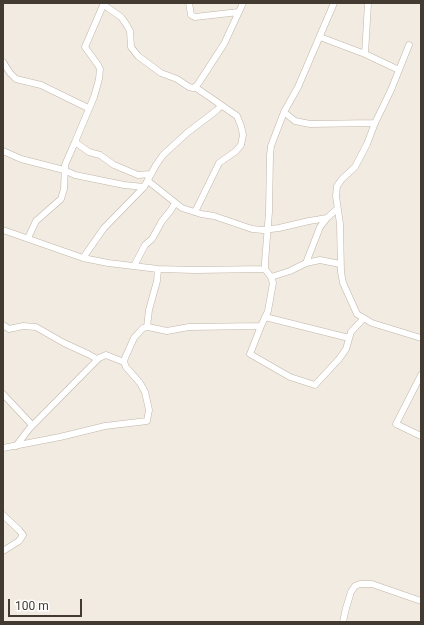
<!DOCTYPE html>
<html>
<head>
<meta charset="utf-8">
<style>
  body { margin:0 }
  #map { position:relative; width:424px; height:625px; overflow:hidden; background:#f2ebe2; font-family:Roboto,sans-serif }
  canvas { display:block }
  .frame { position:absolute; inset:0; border:4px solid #433b32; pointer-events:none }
  .scale { position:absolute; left:8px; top:599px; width:74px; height:18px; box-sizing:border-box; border:2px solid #433b32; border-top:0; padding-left:5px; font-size:12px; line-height:14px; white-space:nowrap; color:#433b32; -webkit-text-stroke:3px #fff; paint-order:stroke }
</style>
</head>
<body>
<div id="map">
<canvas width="424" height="625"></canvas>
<div class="frame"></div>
<div class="scale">100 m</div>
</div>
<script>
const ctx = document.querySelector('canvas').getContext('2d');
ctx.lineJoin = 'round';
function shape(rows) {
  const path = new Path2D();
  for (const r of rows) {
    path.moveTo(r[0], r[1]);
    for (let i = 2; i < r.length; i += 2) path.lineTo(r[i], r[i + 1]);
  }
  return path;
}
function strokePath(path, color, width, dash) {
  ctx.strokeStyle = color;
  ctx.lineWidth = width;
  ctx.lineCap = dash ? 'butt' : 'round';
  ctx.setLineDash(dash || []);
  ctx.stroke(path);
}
const minor = shape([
  [189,3,191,15,195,17,239,12],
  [104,5,121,17,126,24,130,31,131,47,138,56,161,73,177,79,189,87,193,88,195,87,198,84,224,44,243,3],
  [320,37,365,54,399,70],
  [409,45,391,90,375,123,367,144,355,167,342,179,337,186,336,196,340,224,341,272,343,283,357,314,372,323,421,338],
  [365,54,368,3],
  [3,62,10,73,16,79,41,85,88,108],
  [284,112,295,121,310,124,375,123],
  [75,142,94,97,99,79,100,69,98,65,85,47,104,3],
  [3,151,21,159,64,170,75,175,124,185,144,187],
  [148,181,182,208,201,214,214,216,252,229,263,230,279,228,309,221,327,218,337,209],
  [195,212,219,163,236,151,241,145,243,135,241,126,237,116,195,87],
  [3,230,83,258,108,263,158,269,195,270,265,269],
  [28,238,36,221,61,199,64,189,65,165,75,142,89,152,100,155,114,165,138,175,150,174],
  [83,258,104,228,144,187,156,165,163,155,187,133,217,110,220,107,219,104],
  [306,263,320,260,340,264],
  [134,266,145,245,152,239,162,221,171,210,175,203],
  [271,277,290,271,306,263,320,227,327,218],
  [265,317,349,338],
  [3,325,9,329,23,326,36,327,64,343,88,354,97,359],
  [261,326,250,354,290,377,315,385,339,359,346,349,351,332,363,319],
  [147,327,149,310,157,281,158,269],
  [421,375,396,424,421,436],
  [3,394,32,425],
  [16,446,29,429,99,358,106,355,124,362],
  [3,448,60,437,105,426,147,421,149,410,145,392,140,383,126,367,124,362,125,358,134,338,143,328,148,327,167,331,189,327,261,326,268,311,273,283,271,277,265,269,265,262,269,212,270,155,271,146,284,112,298,87,334,3],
  [3,515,19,530,23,535,19,541,3,551],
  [343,622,346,608,351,592,355,586,360,584,372,584,421,601]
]);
strokePath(minor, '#c0b5a7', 7);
strokePath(minor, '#fff', 6);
</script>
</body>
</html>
